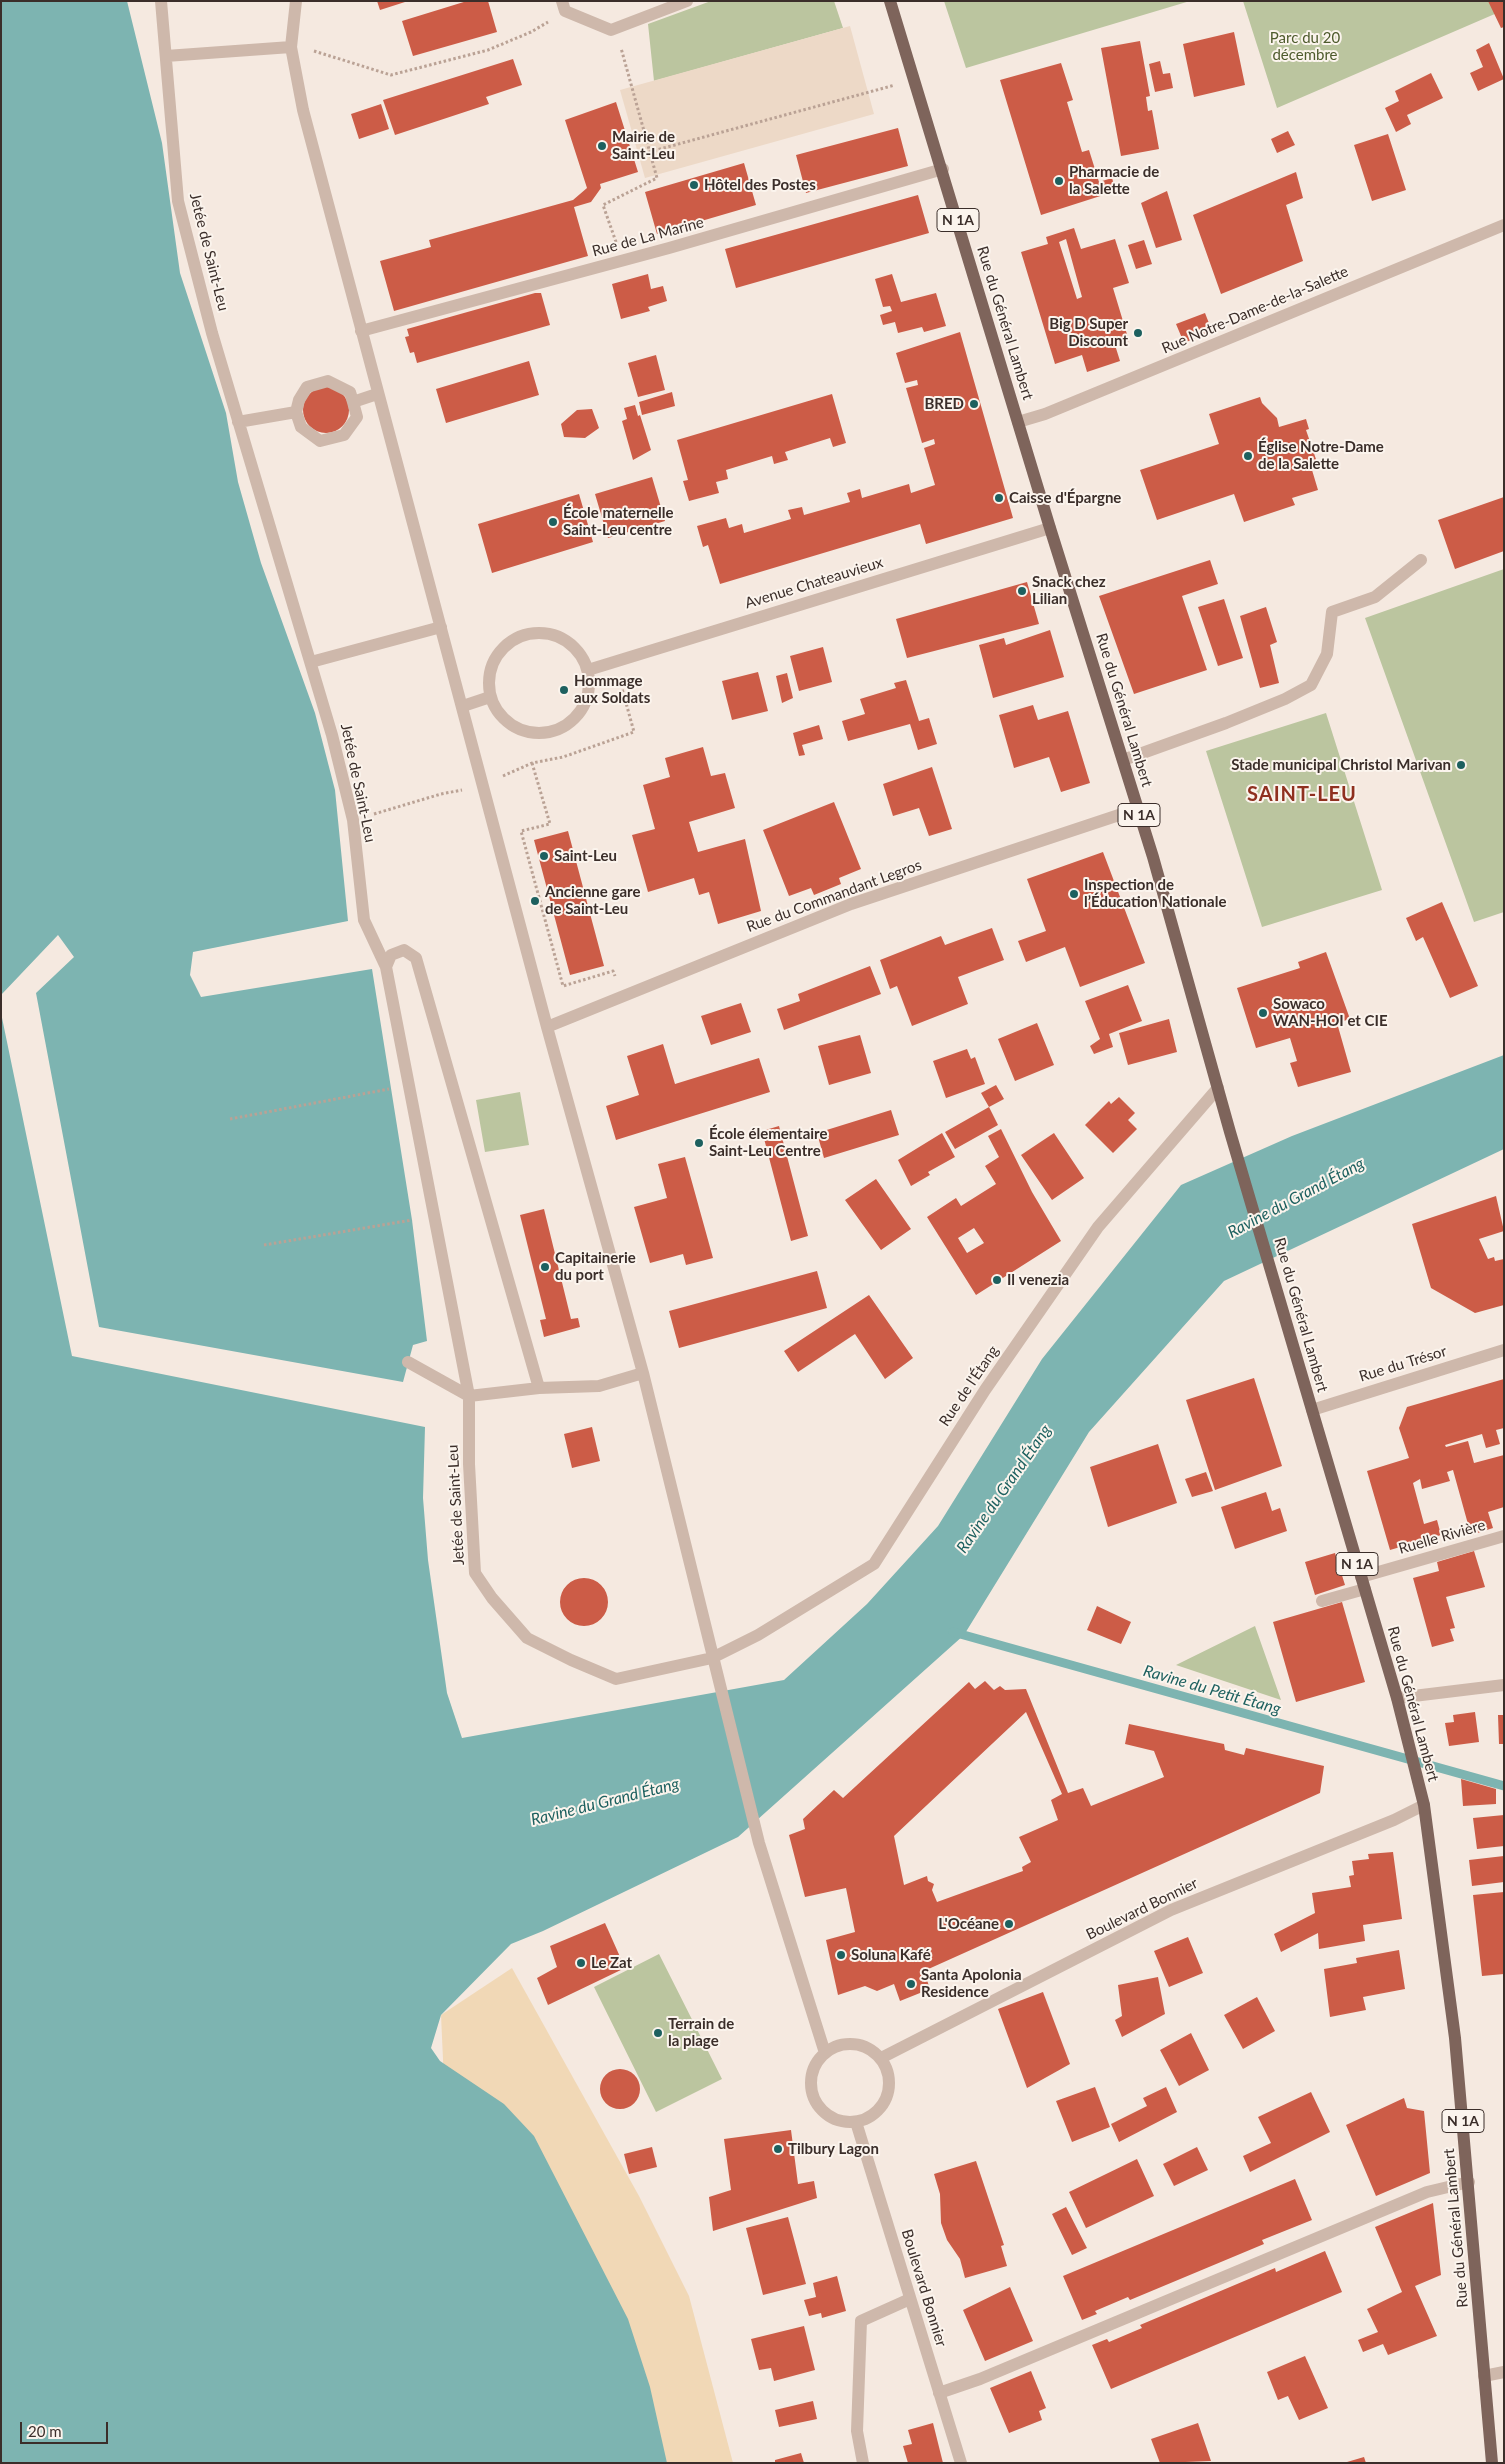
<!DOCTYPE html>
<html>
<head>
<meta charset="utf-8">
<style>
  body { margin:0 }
  #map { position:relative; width:1505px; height:2464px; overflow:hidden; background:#f5e9e0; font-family:Lato,sans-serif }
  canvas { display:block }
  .frame { position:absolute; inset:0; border:2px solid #3b2e2a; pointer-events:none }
  .scale { position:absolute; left:20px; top:2422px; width:88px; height:22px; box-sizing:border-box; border:2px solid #3b2e2a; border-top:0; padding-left:6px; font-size:15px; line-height:18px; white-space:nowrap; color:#3b2e2a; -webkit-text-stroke:4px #fbf4ed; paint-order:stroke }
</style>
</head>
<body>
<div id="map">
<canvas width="1505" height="2464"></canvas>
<div class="frame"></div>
<div class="scale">20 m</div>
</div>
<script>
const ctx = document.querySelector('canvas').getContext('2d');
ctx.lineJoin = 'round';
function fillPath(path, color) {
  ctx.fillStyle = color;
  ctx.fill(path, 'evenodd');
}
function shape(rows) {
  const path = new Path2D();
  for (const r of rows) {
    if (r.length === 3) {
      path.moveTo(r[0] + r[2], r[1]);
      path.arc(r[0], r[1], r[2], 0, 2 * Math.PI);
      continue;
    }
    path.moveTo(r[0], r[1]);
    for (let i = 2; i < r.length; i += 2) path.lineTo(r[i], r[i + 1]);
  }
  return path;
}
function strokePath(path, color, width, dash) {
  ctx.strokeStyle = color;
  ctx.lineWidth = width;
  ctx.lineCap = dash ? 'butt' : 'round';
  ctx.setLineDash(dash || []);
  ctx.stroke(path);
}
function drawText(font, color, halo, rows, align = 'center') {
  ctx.font = font + ' Lato,sans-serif';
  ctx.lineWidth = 4;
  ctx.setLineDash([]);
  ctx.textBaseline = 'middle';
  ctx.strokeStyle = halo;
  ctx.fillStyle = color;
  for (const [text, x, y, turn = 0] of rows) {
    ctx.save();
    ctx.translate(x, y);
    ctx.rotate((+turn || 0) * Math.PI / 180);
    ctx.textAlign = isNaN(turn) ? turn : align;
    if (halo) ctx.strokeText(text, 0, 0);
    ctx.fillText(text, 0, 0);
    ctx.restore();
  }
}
fillPath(shape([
  [711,1,834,1,843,28,654,81,648,24],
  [944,1,1190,1,966,68],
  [1243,1,1504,1,1504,10,1277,108],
  [1504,569,1504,912,1474,922,1365,618],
  [1326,713,1382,890,1262,927,1206,751],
  [520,1092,529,1145,485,1152,476,1100],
  [1255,1626,1281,1700,1176,1665],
  [659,1954,722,2079,656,2112,594,1987]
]), '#bbc59f');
fillPath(shape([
  [512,1968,639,2196,689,2296,733,2463,648,2463,444,2082,441,2015]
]), '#f1d8b6');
fillPath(shape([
  [850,26,874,114,645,178,620,90]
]), '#edd9c7');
fillPath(shape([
  [1,1,127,1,162,143,180,273,226,413,238,482,261,563,315,713,335,790,348,921,193,952,190,975,201,997,372,969,412,1220,427,1341,413,1345,403,1382,99,1327,36,993,74,957,58,935,1,995],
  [1,1013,72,1356,425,1427,423,1498,428,1560,447,1693,462,1738,784,1680,867,1604,938,1526,1042,1359,1181,1185,1292,1136,1504,1055,1504,1149,1224,1281,1089,1432,964,1635,738,1837,543,1931,511,1944,441,2015,431,2048,440,2061,504,2104,534,2136,628,2319,650,2387,667,2463,1,2463]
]), '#7db4b1');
strokePath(shape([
  [953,1632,1504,1786]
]), '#7db4b1', 9);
fillPath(shape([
  [377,1,405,1,405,2,380,10],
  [467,1,488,1,497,32,413,56,402,21],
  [1488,1,1504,1,1504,27,1501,28],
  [1234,32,1245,85,1194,97,1183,44],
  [1140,41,1150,96,1146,97,1148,111,1152,110,1159,149,1121,156,1101,48],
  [1489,43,1504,79,1478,91,1470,73,1483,67,1476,50],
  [513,59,522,85,486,97,489,104,395,135,383,100],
  [1160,61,1163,74,1170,73,1173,88,1155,92,1149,64],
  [1061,63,1073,100,1067,102,1082,152,1089,150,1099,182,1112,178,1116,191,1041,215,1000,80],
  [1431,73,1443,98,1407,115,1411,124,1396,132,1385,108,1399,101,1395,91],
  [616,102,638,172,600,184,601,188,591,202,574,207,588,256,394,311,380,261,431,247,429,240,573,200,587,188,565,120],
  [381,104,389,129,359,139,351,114],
  [898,128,908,166,806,193,796,155],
  [1288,131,1295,145,1277,153,1271,139],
  [1388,134,1406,190,1372,201,1354,145],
  [744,163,756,205,657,234,645,192],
  [1296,172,1303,198,1286,205,1303,261,1221,294,1193,215],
  [1167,191,1182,240,1156,248,1141,203],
  [918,195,929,233,736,288,725,249],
  [1074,228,1081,249,1115,239,1129,283,1113,288,1129,341,1115,345,1120,361,1087,372,1082,355,1055,364,1021,252,1048,244,1046,237],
  [1066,239,1082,297,1077,299,1059,242],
  [1144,240,1152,264,1136,269,1128,245],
  [648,274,651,289,663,286,667,301,648,307,650,311,621,319,612,284],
  [892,274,901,302,936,293,946,326,924,332,922,327,898,333,895,322,883,325,880,315,892,311,890,306,883,307,875,279],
  [535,293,541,293,550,325,417,363,414,352,410,353,405,337,409,336,407,329],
  [1205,313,1212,331,1184,343,1176,324],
  [960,332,1013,518,926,544,920,524,720,584,708,545,703,547,697,526,726,518,729,528,742,524,744,533,791,519,788,510,802,507,804,515,850,502,847,493,860,489,862,498,909,484,911,493,935,485,924,448,935,444,934,439,922,443,906,388,918,385,917,380,905,383,896,353],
  [656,355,665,390,638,397,628,363],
  [529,361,539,395,446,423,436,389],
  [326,410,23],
  [672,392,675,406,642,415,639,402],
  [832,394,846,443,833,447,830,438,785,452,788,460,774,464,772,456,726,470,728,479,716,482,719,493,689,501,683,481,688,480,677,440],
  [1260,397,1262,403,1277,418,1279,427,1306,419,1309,429,1306,430,1319,468,1312,470,1318,490,1292,498,1295,505,1244,522,1234,494,1157,520,1140,470,1219,444,1209,414],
  [635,405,638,416,640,415,651,450,633,460,622,421,627,419,624,408],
  [592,409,599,428,585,438,564,437,561,424,577,410],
  [652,477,665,521,608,538,595,494],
  [579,494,593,542,492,573,478,524],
  [1504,497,1504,551,1455,569,1438,520],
  [1210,560,1218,584,1182,596,1207,670,1134,694,1099,596],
  [1027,582,1039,624,907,658,896,619],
  [1224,599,1243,658,1218,666,1198,607],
  [1266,607,1277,642,1270,645,1279,683,1260,688,1240,616],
  [1050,630,1064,677,993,698,979,645,1004,638,1006,645],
  [823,647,832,682,799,691,790,656],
  [758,672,768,711,732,720,722,681],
  [787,673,793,698,782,703,776,676],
  [906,680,919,721,929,718,937,744,918,750,910,724,848,741,842,721,865,714,860,699,896,688,894,683],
  [1033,705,1038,720,1068,711,1090,783,1061,792,1049,757,1014,768,999,715],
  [819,725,823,739,802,745,805,755,799,756,793,733],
  [703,747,711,776,725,773,735,808,689,822,698,852,745,839,761,911,718,924,709,892,699,895,694,878,648,892,632,835,655,829,643,785,670,777,665,758],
  [932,767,952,829,929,836,919,808,893,816,883,784],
  [834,802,861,869,839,878,841,884,814,895,811,888,789,896,763,830],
  [568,831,604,966,570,975,534,840],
  [1103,852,1145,963,1080,987,1065,947,1026,962,1018,941,1046,931,1027,879],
  [1442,902,1478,986,1450,998,1423,937,1416,941,1406,918],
  [992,928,1004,960,958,977,968,1004,912,1026,897,986,890,989,880,960,941,936,945,945],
  [1326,952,1350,1019,1337,1023,1351,1072,1298,1087,1290,1063,1297,1061,1290,1038,1256,1048,1237,988,1300,968,1298,962],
  [870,966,881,994,784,1030,777,1009,800,1001,798,994],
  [1128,985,1142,1021,1109,1034,1113,1047,1094,1054,1090,1046,1100,1039,1085,1001],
  [741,1003,751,1032,711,1045,701,1016],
  [1169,1019,1177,1052,1128,1065,1119,1033],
  [1037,1023,1054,1065,1015,1081,998,1039],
  [860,1035,871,1073,829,1085,818,1046],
  [663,1044,675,1084,759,1058,770,1092,616,1140,606,1106,639,1095,627,1056],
  [967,1049,971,1059,975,1057,985,1084,946,1098,933,1061],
  [996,1085,1004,1099,989,1107,998,1125,955,1149,945,1132,989,1107,981,1093],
  [1119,1097,1135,1113,1128,1120,1137,1129,1113,1153,1085,1125,1109,1101,1111,1104],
  [891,1110,899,1135,824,1158,817,1133],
  [779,1126,808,1236,791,1241,762,1131],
  [1001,1129,1032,1192,1061,1241,976,1295,927,1217,956,1198,961,1206,996,1184,985,1166,999,1157,988,1136],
  [974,1228,984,1243,967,1253,958,1238],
  [942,1133,955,1157,928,1172,930,1175,911,1186,898,1160],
  [1054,1133,1084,1178,1052,1200,1021,1155],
  [685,1157,713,1258,686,1265,683,1254,650,1263,634,1207,667,1198,658,1164],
  [876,1179,911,1229,881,1250,845,1200],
  [1496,1196,1504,1231,1479,1239,1488,1259,1494,1257,1495,1261,1504,1259,1504,1305,1475,1313,1431,1288,1412,1224],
  [544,1209,571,1319,578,1318,580,1327,544,1337,540,1320,546,1319,520,1215],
  [817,1271,827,1308,679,1348,669,1311],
  [869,1295,913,1358,885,1379,855,1334,798,1372,784,1351],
  [1254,1378,1282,1466,1215,1490,1186,1400],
  [1504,1379,1504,1428,1496,1430,1500,1444,1486,1448,1482,1434,1445,1445,1446,1447,1468,1441,1474,1463,1504,1455,1504,1507,1488,1512,1493,1528,1471,1535,1453,1470,1447,1472,1450,1481,1422,1489,1420,1479,1413,1483,1424,1524,1437,1520,1441,1535,1390,1550,1367,1471,1409,1458,1399,1428,1407,1407],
  [592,1427,600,1461,572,1468,564,1434],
  [1158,1444,1177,1503,1108,1527,1090,1467],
  [1206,1472,1213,1491,1192,1497,1185,1479],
  [1266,1492,1272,1511,1280,1508,1287,1531,1235,1549,1221,1507],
  [1474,1551,1485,1587,1446,1597,1455,1628,1450,1629,1454,1641,1432,1647,1413,1578,1439,1571,1437,1562],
  [1335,1553,1345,1585,1315,1595,1305,1562],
  [584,1602,24],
  [1342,1602,1365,1682,1296,1702,1273,1622],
  [1097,1606,1131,1622,1121,1644,1087,1630],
  [985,1681,994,1690,1000,1686,1005,1690,1026,1689,1068,1793,1083,1788,1091,1806,1164,1777,1154,1751,1125,1744,1129,1724,1224,1744,1225,1750,1244,1755,1246,1748,1324,1766,1320,1793,924,1971,930,1989,900,2001,894,1984,877,1991,865,1986,838,1995,826,1940,855,1932,846,1888,805,1897,789,1835,805,1829,803,1819,834,1790,843,1798,969,1682,975,1689],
  [1026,1712,1062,1794,1051,1800,1058,1820,1019,1837,1031,1862,1022,1867,1023,1871,937,1902,932,1890,934,1884,928,1881,927,1876,904,1885,894,1836],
  [1475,1712,1479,1742,1449,1746,1445,1723,1454,1722,1453,1715],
  [1498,1715,1504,1715,1504,1744,1499,1744],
  [1461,1779,1496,1789,1496,1804,1463,1806],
  [1504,1815,1504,1846,1477,1849,1473,1818],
  [1393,1852,1402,1919,1363,1925,1365,1941,1319,1949,1318,1933,1281,1952,1274,1934,1315,1913,1312,1893,1351,1887,1349,1876,1354,1875,1352,1861,1369,1859,1368,1854],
  [1504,1856,1504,1882,1472,1886,1469,1860],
  [1504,1892,1504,1974,1482,1976,1473,1895],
  [605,1923,625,1968,548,2005,537,1978,557,1967,550,1946],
  [1188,1937,1203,1973,1169,1987,1154,1951],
  [1399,1950,1405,1989,1363,1997,1366,2010,1330,2017,1324,1969,1357,1963,1356,1958],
  [1158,1977,1165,2014,1122,2037,1115,2020,1122,2016,1118,1985],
  [1043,1992,1070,2064,1027,2088,998,2009],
  [1257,1997,1275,2031,1243,2049,1224,2015],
  [1191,2033,1209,2070,1179,2086,1160,2050],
  [620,2089,20],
  [1095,2087,1110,2127,1072,2142,1056,2101],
  [1166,2087,1177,2112,1119,2142,1111,2124,1147,2106,1143,2098],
  [1311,2092,1330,2132,1250,2172,1243,2156,1271,2143,1258,2117],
  [1404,2098,1407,2108,1424,2111,1430,2173,1376,2196,1346,2125],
  [791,2130,798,2184,814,2181,817,2198,713,2231,709,2197,731,2190,724,2139],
  [652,2147,657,2167,629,2174,624,2154],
  [1197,2147,1208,2170,1174,2186,1163,2164],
  [1137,2159,1154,2196,1086,2228,1069,2192],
  [976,2161,1004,2245,1001,2246,1007,2266,965,2278,960,2259,947,2240,941,2223,940,2194,934,2174],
  [1295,2179,1312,2220,1262,2240,1264,2244,1130,2300,1128,2297,1095,2311,1097,2314,1082,2320,1063,2276],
  [1433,2203,1441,2275,1415,2286,1437,2336,1388,2355,1383,2344,1363,2352,1358,2340,1378,2332,1367,2309,1402,2292,1375,2227],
  [1066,2207,1087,2248,1072,2255,1052,2214],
  [788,2217,806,2284,763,2295,746,2228],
  [1325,2251,1342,2292,1111,2389,1092,2345,1107,2339,1109,2342,1142,2328,1140,2325,1275,2268,1276,2272],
  [837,2276,846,2311,822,2318,821,2313,809,2316,804,2300,816,2297,813,2283],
  [1010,2287,1033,2341,985,2361,963,2310],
  [804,2326,815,2370,774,2381,771,2368,759,2370,751,2339],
  [1305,2356,1328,2408,1299,2420,1288,2396,1278,2400,1267,2372],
  [1031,2371,1046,2408,1039,2411,1042,2420,1009,2433,990,2388],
  [813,2401,817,2419,779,2427,775,2410],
  [933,2423,943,2463,908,2463,903,2446,912,2444,908,2430],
  [1198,2423,1211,2461,1160,2463,1151,2439],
  [801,2453,804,2463,775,2463,775,2460],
  [1364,2457,1366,2463,1347,2463,1347,2462]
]), '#cc5c47');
strokePath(shape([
  [314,51,391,75,488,50,531,32,548,22],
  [649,152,895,85],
  [616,242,603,205,657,178,621,48],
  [532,763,550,824,521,831,563,986,613,971,615,976],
  [503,776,532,763,563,757,634,732,620,681],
  [374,814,441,794,462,790],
  [230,1119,389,1089],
  [264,1245,412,1220]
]), '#baa295', 3, [2.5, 2.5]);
strokePath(shape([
  [161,1,178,201,212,333,332,735,353,820,364,920,386,967],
  [296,1,291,47,303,110,547,1027,643,1373,759,1843,825,2053],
  [562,1,565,11,611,30,687,1],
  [166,56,291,47],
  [361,331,669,248,943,169],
  [296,412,301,427,320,441,344,435,357,417,353,402],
  [238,422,296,412,299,400,307,387,328,381,350,392,353,402,377,394],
  [1018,422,1045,414,1504,225],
  [539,683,50],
  [311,662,441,627],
  [588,670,1050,528],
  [463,706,490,697],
  [1123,760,1226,723,1285,699,1311,685,1327,654,1332,612,1375,597,1421,560],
  [547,1027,851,904,1137,809],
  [408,1362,469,1396,469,1464,475,1573,492,1598,527,1638,571,1660,616,1679,712,1658,758,1635,874,1564,985,1390,1098,1227,1218,1088],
  [539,1388,416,958,404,950,391,955,386,967,469,1396,539,1388,599,1386,643,1373],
  [1312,1410,1504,1350],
  [1361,1577,1504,1536],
  [1322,1601,1365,1589],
  [1397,1698,1504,1685],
  [850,2083,39],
  [881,2058,1171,1910,1394,1820,1424,1805],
  [856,2122,961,2463],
  [1484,2376,1504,2372],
  [939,2393,980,2379,1427,2192,1469,2182],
  [863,2463,857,2431,861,2321,910,2299]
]), '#ceb8ab', 12);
strokePath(shape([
  [890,1,1050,528,1153,857,1230,1132,1397,1698,1424,1805,1455,2038,1492,2463]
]), '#7e645b', 12);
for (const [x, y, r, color] of [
  [602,146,5,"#1d605f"],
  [1059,181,5,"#1d605f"],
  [694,185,5,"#1d605f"],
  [1138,333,5,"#1d605f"],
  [974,404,5,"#1d605f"],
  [1248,456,5,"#1d605f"],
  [999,498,5,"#1d605f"],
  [553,522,5,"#1d605f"],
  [1022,591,5,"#1d605f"],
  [564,690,5,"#1d605f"],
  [1461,765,5,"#1d605f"],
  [544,856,5,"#1d605f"],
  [1074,894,5,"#1d605f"],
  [535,901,5,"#1d605f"],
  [1263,1013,5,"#1d605f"],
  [699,1143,5,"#1d605f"],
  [545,1267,5,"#1d605f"],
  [997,1280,5,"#1d605f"],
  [1009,1924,5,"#1d605f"],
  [841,1955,5,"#1d605f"],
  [581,1963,5,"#1d605f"],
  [911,1984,5,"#1d605f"],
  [658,2033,5,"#1d605f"],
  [778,2149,5,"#1d605f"]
]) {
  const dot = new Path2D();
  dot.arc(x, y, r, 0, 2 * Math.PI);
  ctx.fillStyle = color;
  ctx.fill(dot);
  strokePath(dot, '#fbf4ed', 2);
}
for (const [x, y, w] of [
  [958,220,42],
  [1139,815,42],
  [1357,1564,42],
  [1463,2121,42]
]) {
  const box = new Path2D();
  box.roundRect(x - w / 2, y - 11.5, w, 23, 4);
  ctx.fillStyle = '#fbf4ed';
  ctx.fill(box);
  strokePath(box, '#3b2e2a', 1);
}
drawText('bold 14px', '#3b2e2a', null, [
  ["N 1A",958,220],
  ["N 1A",1139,815],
  ["N 1A",1357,1564],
  ["N 1A",1463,2121]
]);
drawText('15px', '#4e5b2d', '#fbf4ed', [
  ["Parc du 20",1305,38],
  ["décembre",1305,55]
]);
drawText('bold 15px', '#3b2e2a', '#fbf4ed', [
  ["Mairie de",612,137],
  ["Saint-Leu",612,154],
  ["Pharmacie de",1069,172],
  ["la Salette",1069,189],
  ["Hôtel des Postes",704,185],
  ["Big D Super",1128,324,"right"],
  ["Discount",1128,341,"right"],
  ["BRED",964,404,"right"],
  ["Église Notre-Dame",1258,447],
  ["de la Salette",1258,464],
  ["Caisse d'Épargne",1009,498],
  ["École maternelle",563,513],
  ["Saint-Leu centre",563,530],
  ["Snack chez",1032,582],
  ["Lilian",1032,599],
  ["Hommage",574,681],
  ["aux Soldats",574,698],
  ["Stade municipal Christol Marivan",1451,765,"right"],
  ["Saint-Leu",554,856],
  ["Inspection de",1084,885],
  ["l’Éducation Nationale",1084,902],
  ["Ancienne gare",545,892],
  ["de Saint-Leu",545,909],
  ["Sowaco",1273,1004],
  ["WAN-HOI et CIE",1273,1021],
  ["École élementaire",709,1134],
  ["Saint-Leu Centre",709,1151],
  ["Capitainerie",555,1258],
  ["du port",555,1275],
  ["Il venezia",1007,1280],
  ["L'Océane",999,1924,"right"],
  ["Soluna Kafé",851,1955],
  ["Le Zat",591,1963],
  ["Santa Apolonia",921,1975],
  ["Residence",921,1992],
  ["Terrain de",668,2024],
  ["la plage",668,2041],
  ["Tilbury Lagon",788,2149]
], 'left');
drawText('15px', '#3b2e2a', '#fbf4ed', [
  ["Rue de La Marine",648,237,-15],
  ["Jetée de Saint-Leu",209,252,76],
  ["Rue Notre-Dame-de-la-Salette",1255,310,-23],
  ["Rue du Général Lambert",1005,323,73],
  ["Avenue Chateauvieux",814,583,-17],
  ["Rue du Général Lambert",1124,710,73],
  ["Jetée de Saint-Leu",358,783,78],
  ["Rue du Commandant Legros",834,896,-20],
  ["Rue du Général Lambert",1301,1315,74],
  ["Rue du Trésor",1403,1364,-17],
  ["Rue de l'Étang",969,1386,-56],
  ["Jetée de Saint-Leu",456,1505,-93],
  ["Ruelle Rivière",1442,1537,-16],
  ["Rue du Général Lambert",1413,1704,75],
  ["Boulevard Bonnier",1142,1909,-26],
  ["Rue du Général Lambert",1456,2228,-95],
  ["Boulevard Bonnier",924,2288,73]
]);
drawText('italic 16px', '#1d605f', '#fbf4ed', [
  ["Ravine du Grand Étang",1296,1198,-28],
  ["Ravine du Grand Étang",1004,1489,-55],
  ["Ravine du Petit Étang",1212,1690,16],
  ["Ravine du Grand Étang",605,1802,-14]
]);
ctx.letterSpacing = '1px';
drawText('bold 20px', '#8f301f', '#fbf4ed', [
  ["SAINT-LEU",1302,795]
]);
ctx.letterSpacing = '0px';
</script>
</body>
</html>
